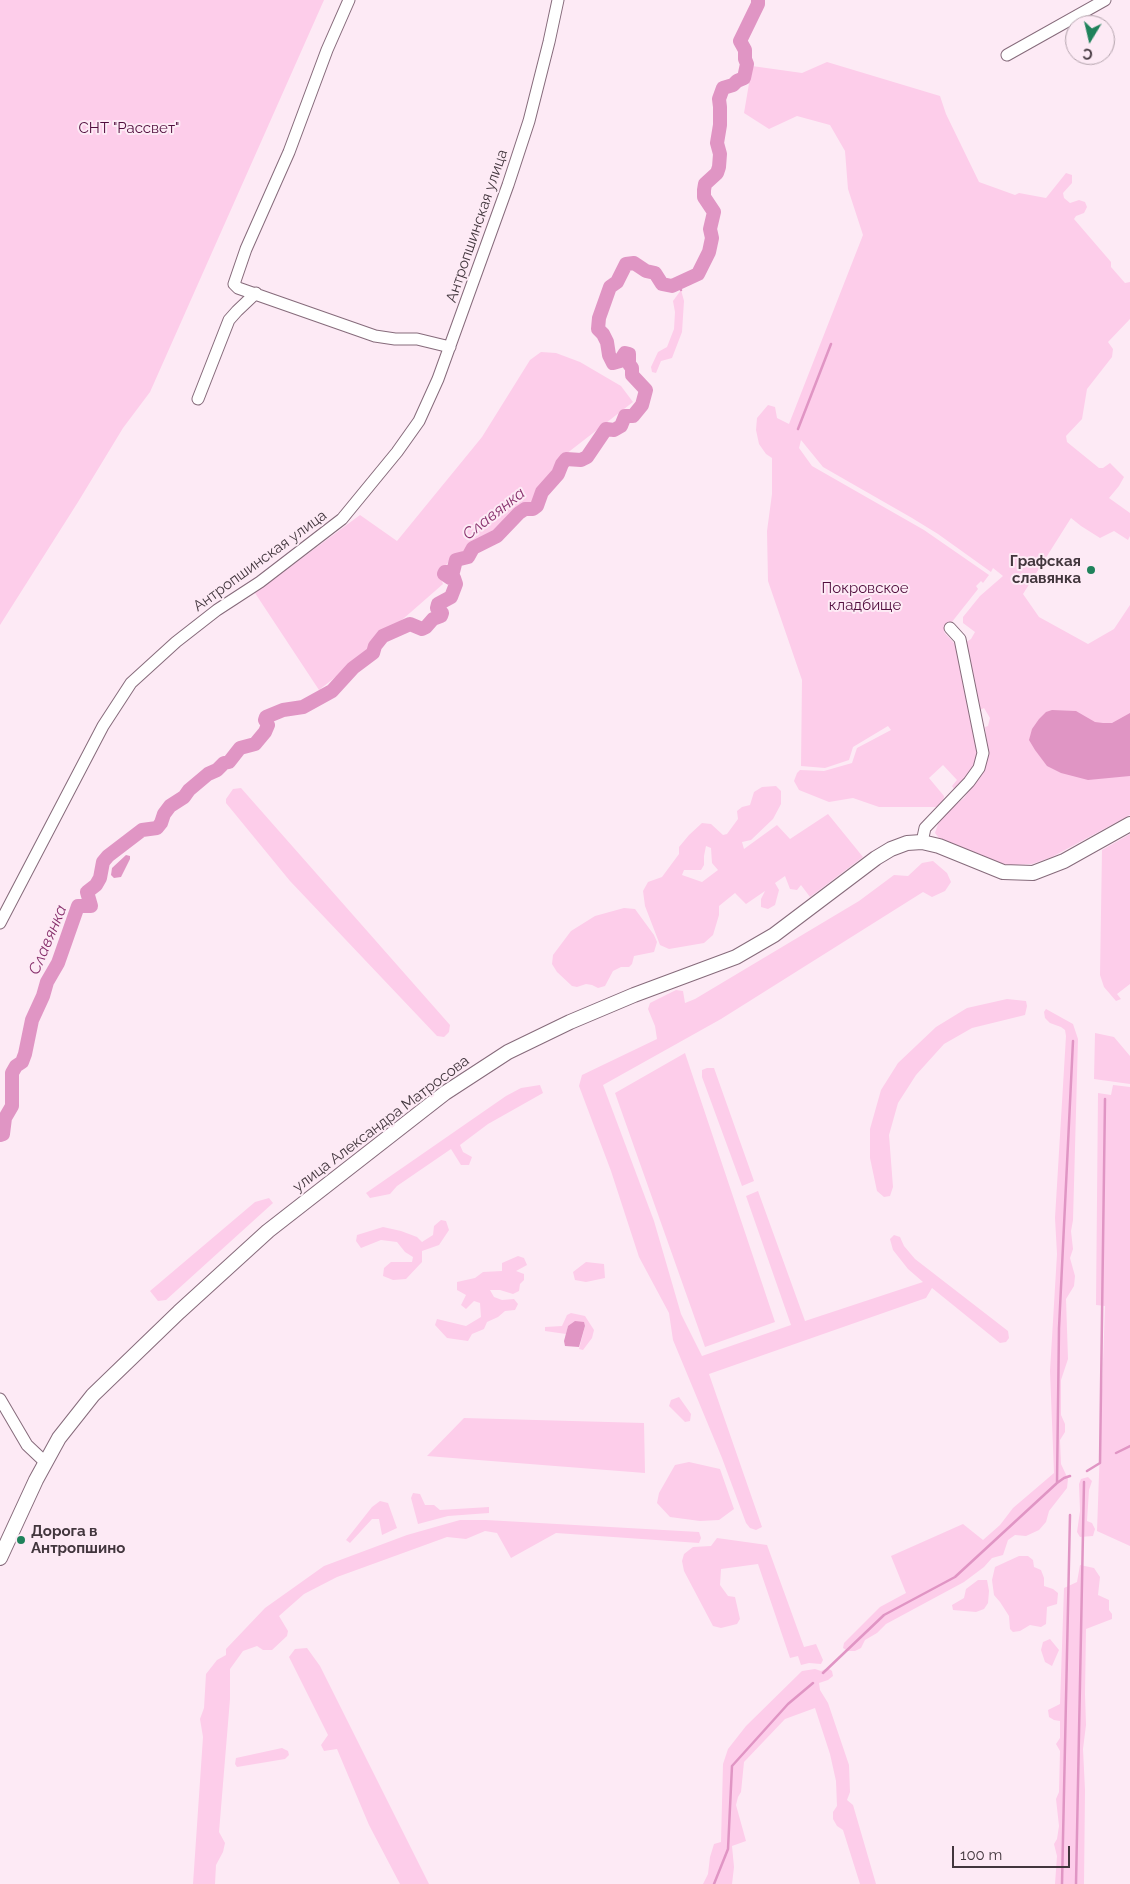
<!DOCTYPE html>
<html>
<head>
<meta charset="utf-8">
<style>
  body { margin:0 }
  #map { position:relative; width:1130px; height:1884px; overflow:hidden; background:#fdeaf5; font-family:Raleway,sans-serif }
  canvas { display:block }
  .north { position:absolute; left:1065px; top:15px; width:50px; height:50px; box-sizing:border-box; background:#fdeaf5; border:1px solid #b2a2ab; border-radius:50%; rotate:189deg; font-size:14px; font-weight:700; line-height:20px; text-align:center; color:#42363d }
  .north::after { content:''; display:block; margin:auto; width:18px; height:22px; background:#1f825b; clip-path:polygon(50% 0,100% 100%,50% 72%,0 100%) }
  .scale { position:absolute; left:952px; top:1846px; width:118px; height:22px; box-sizing:border-box; border:2px solid #42363d; border-top:0; padding-left:6px; font-size:15px; line-height:18px; white-space:nowrap; color:#42363d; -webkit-text-stroke:4px #fdeaf5; paint-order:stroke }
</style>
</head>
<body>
<div id="map">
<canvas width="1130" height="1884"></canvas>
<div class="north">С</div>
<div class="scale">100 m</div>
</div>
<script>
const ctx = document.querySelector('canvas').getContext('2d');
ctx.lineJoin = 'round';
function fillPath(path, color) {
  ctx.fillStyle = color;
  ctx.fill(path, 'evenodd');
}
function shape(rows) {
  const path = new Path2D();
  for (const r of rows) {
    path.moveTo(r[0], r[1]);
    for (let i = 2; i < r.length; i += 2) path.lineTo(r[i], r[i + 1]);
  }
  return path;
}
function strokePath(path, color, width, dash) {
  ctx.strokeStyle = color;
  ctx.lineWidth = width;
  ctx.lineCap = dash ? 'butt' : 'round';
  ctx.setLineDash(dash || []);
  ctx.stroke(path);
}
function drawText(font, color, halo, rows, align = 'center') {
  ctx.font = font + ' Raleway,sans-serif';
  ctx.lineWidth = 4;
  ctx.setLineDash([]);
  ctx.textBaseline = 'middle';
  ctx.strokeStyle = halo;
  ctx.fillStyle = color;
  for (const [text, x, y, turn = 0] of rows) {
    ctx.save();
    ctx.translate(x, y);
    ctx.rotate((+turn || 0) * Math.PI / 180);
    ctx.textAlign = isNaN(turn) ? turn : align;
    if (halo) ctx.strokeText(text, 0, 0);
    ctx.fillText(text, 0, 0);
    ctx.restore();
  }
}
fillPath(shape([
  [0,0,324,0,150,392,123,428,78,502,0,625],
  [827,62,940,96,946,114,979,182,1015,195,1019,193,1046,198,1066,173,1072,175,1072,183,1063,193,1064,198,1070,203,1079,200,1085,202,1087,207,1084,213,1076,216,1074,219,1111,262,1111,267,1125,283,1130,282,1130,319,1108,342,1113,349,1112,357,1087,389,1082,419,1066,436,1067,442,1099,468,1103,468,1110,463,1124,477,1119,486,1109,498,1130,513,1130,536,1128,540,1114,531,1100,538,1081,526,1071,518,1023,594,1039,617,1088,644,1114,629,1130,605,1130,815,1052,857,1032,864,1011,865,999,863,939,838,935,833,938,824,949,810,964,798,984,770,988,754,985,727,988,726,990,718,984,708,980,710,980,758,956,792,952,786,957,780,943,765,929,778,944,796,943,803,938,807,879,807,853,798,829,802,799,790,794,781,797,773,800,770,824,771,852,763,857,748,891,730,888,726,853,747,849,760,825,768,801,766,802,680,768,581,767,531,772,494,772,458,766,454,759,444,756,430,757,418,768,405,775,407,777,418,789,424,863,235,848,189,845,151,830,125,797,116,769,129,744,113,752,66,802,73],
  [801,440,823,467,912,518,938,534,991,572,993,568,1003,576,980,596,963,617,963,623,975,632,971,639,966,642,954,643,944,632,978,589,976,586,981,581,983,583,989,575,924,530,812,466,799,448],
  [681,290,684,301,682,332,672,358,661,361,656,373,652,372,651,367,658,352,667,347,674,329,675,312,673,301],
  [541,352,556,353,580,362,621,386,633,402,566,454,544,483,533,503,513,512,502,526,469,552,454,555,439,574,443,584,347,668,319,690,255,593,360,515,397,541,482,437,530,360],
  [776,786,781,791,781,804,773,819,751,840,742,842,744,849,777,825,790,839,828,814,863,857,810,897,801,885,797,890,790,889,785,876,775,883,779,890,775,905,768,909,761,907,761,899,765,891,746,904,735,893,719,906,719,915,713,935,704,943,669,949,660,945,645,906,643,891,648,882,662,877,679,854,679,847,689,835,702,823,711,824,723,835,727,834,738,819,737,811,742,807,750,805,754,792,762,787],
  [706,846,711,848,712,863,718,870,702,882,682,875,684,870,701,870,704,865,704,856],
  [241,788,450,1025,449,1032,444,1037,437,1036,290,881,226,803,226,799,233,789],
  [1130,834,1130,984,1117,994,1121,999,1116,1001,1104,987,1100,975,1102,850],
  [933,861,947,873,951,882,945,891,932,897,923,892,721,1019,603,1085,654,1221,681,1314,702,1356,791,1325,746,1196,758,1191,805,1321,923,1282,908,1269,893,1250,890,1239,894,1235,900,1237,904,1246,915,1259,1008,1331,1009,1338,1006,1342,1000,1343,932,1288,926,1298,709,1374,762,1527,756,1530,750,1528,746,1523,722,1458,673,1340,669,1313,639,1257,611,1171,579,1086,582,1075,657,1039,655,1026,648,1009,650,1003,676,990,683,991,685,1003,695,999,859,901,894,875,908,876,922,863],
  [624,908,635,909,654,935,657,942,654,952,634,956,632,964,629,967,621,967,613,971,605,986,598,988,592,985,586,984,577,987,572,986,557,972,552,964,553,955,571,931,595,916],
  [1007,999,1026,1001,1027,1006,1025,1015,972,1028,944,1044,916,1075,898,1103,889,1135,893,1187,890,1196,884,1197,877,1191,870,1158,870,1129,881,1090,898,1063,936,1027,967,1008],
  [1046,1009,1073,1024,1078,1039,1073,1220,1071,1231,1073,1249,1070,1258,1075,1276,1074,1286,1066,1299,1068,1359,1061,1380,1061,1415,1065,1424,1065,1432,1060,1440,1061,1464,1068,1479,1067,1488,1049,1511,1046,1522,1039,1530,1026,1536,1015,1535,1008,1540,1003,1555,992,1558,984,1567,964,1582,886,1624,877,1633,865,1640,861,1648,855,1651,848,1651,843,1648,844,1643,880,1607,906,1593,891,1556,963,1524,983,1540,1000,1525,1013,1508,1054,1473,1050,1371,1057,1254,1055,1218,1066,1036,1065,1030,1061,1027,1050,1023,1045,1018,1044,1012],
  [1095,1033,1114,1037,1130,1056,1130,1084,1094,1079],
  [685,1053,775,1322,705,1347,615,1093],
  [707,1068,714,1068,754,1181,742,1186,702,1077,702,1070],
  [540,1085,543,1093,488,1124,460,1145,463,1152,472,1157,469,1165,461,1165,451,1149,397,1186,390,1194,370,1198,366,1193,506,1096,521,1088],
  [1113,1085,1130,1087,1130,1546,1097,1531,1105,1306,1096,1305,1098,1093,1111,1095],
  [269,1198,273,1203,166,1300,158,1301,150,1291,255,1202],
  [441,1220,446,1221,449,1230,439,1245,422,1251,422,1262,406,1279,393,1280,383,1276,384,1268,391,1262,412,1262,413,1257,405,1252,397,1242,381,1240,361,1248,356,1241,357,1235,383,1227,401,1231,417,1237,422,1242,433,1235,434,1226],
  [518,1256,524,1258,527,1265,516,1271,524,1274,524,1280,520,1284,519,1291,513,1294,500,1290,490,1290,494,1297,502,1300,514,1299,518,1304,515,1310,505,1311,498,1317,487,1322,484,1329,472,1334,468,1341,447,1338,435,1325,437,1319,466,1326,481,1317,480,1303,474,1301,466,1309,461,1305,466,1295,457,1290,457,1282,475,1278,483,1272,502,1271,502,1263],
  [586,1262,604,1264,605,1278,586,1282,575,1280,573,1272],
  [571,1313,585,1316,594,1330,592,1338,583,1350,579,1349,585,1326,568,1326,566,1334,545,1331,545,1327,562,1326,567,1315],
  [679,1397,691,1414,690,1421,685,1422,669,1406,671,1400],
  [464,1418,644,1423,645,1473,427,1456],
  [689,1462,720,1469,734,1509,719,1520,700,1521,670,1517,657,1503,659,1493,675,1465],
  [1088,1477,1092,1481,1089,1490,1087,1521,1092,1523,1095,1529,1093,1536,1080,1537,1077,1532,1080,1511,1079,1484,1081,1479],
  [413,1493,420,1494,425,1505,434,1505,440,1510,489,1507,489,1513,448,1516,418,1524,411,1498],
  [380,1501,388,1503,397,1528,382,1535,379,1519,372,1519,350,1543,346,1540,372,1507],
  [460,1520,486,1520,699,1532,701,1538,699,1543,556,1533,511,1558,497,1533,485,1531,466,1539,447,1537,337,1577,304,1594,279,1616,288,1631,287,1636,272,1650,263,1650,257,1646,243,1651,230,1669,230,1699,219,1832,225,1843,223,1852,216,1865,215,1884,193,1884,203,1737,200,1719,204,1708,206,1674,217,1660,226,1655,226,1649,265,1608,324,1566,407,1535],
  [717,1538,767,1545,804,1647,816,1644,823,1660,821,1664,809,1663,801,1665,798,1656,790,1658,758,1564,721,1569,720,1585,728,1596,735,1597,740,1619,737,1624,721,1628,713,1626,684,1571,682,1561,684,1554,693,1547,711,1546],
  [1019,1556,1028,1556,1033,1560,1034,1567,1041,1570,1044,1578,1044,1586,1053,1589,1058,1593,1057,1604,1047,1607,1046,1624,1041,1627,1030,1625,1020,1631,1013,1632,1010,1629,1009,1616,1000,1602,994,1595,992,1580,995,1567],
  [1080,1565,1094,1568,1100,1577,1098,1595,1109,1600,1109,1610,1112,1614,1112,1619,1086,1629,1085,1694,1086,1725,1083,1749,1085,1790,1084,1884,1055,1884,1057,1856,1054,1844,1057,1839,1059,1826,1056,1799,1059,1792,1060,1751,1056,1744,1060,1738,1060,1721,1054,1720,1049,1717,1048,1710,1060,1704,1064,1588,1077,1582],
  [978,1580,987,1580,989,1591,988,1603,984,1609,976,1612,953,1610,952,1605,964,1598,966,1589],
  [1050,1639,1059,1650,1052,1666,1045,1662,1041,1650,1043,1642],
  [307,1648,320,1666,429,1884,400,1884,369,1825,337,1749,324,1751,321,1745,328,1735,289,1657,295,1649],
  [828,1668,832,1671,833,1676,828,1680,819,1683,820,1690,828,1703,849,1765,850,1792,847,1800,853,1805,876,1884,860,1884,843,1830,837,1826,833,1819,833,1812,837,1806,836,1781,830,1754,815,1708,785,1719,744,1762,741,1792,738,1797,736,1805,746,1841,732,1846,734,1867,732,1884,703,1884,708,1874,710,1857,714,1844,721,1842,723,1764,728,1749,746,1726,802,1671,815,1669,821,1671],
  [282,1748,288,1751,289,1755,285,1759,237,1767,235,1764,236,1758]
]), '#fdcdea');
fillPath(shape([
  [1052,710,1076,711,1095,722,1103,723,1112,723,1130,713,1130,776,1088,780,1061,773,1047,766,1035,750,1029,740,1032,729,1039,719,1046,712],
  [126,855,130,856,130,859,121,877,114,878,111,875,112,868],
  [575,1321,584,1322,585,1326,579,1347,565,1346,564,1341,568,1326]
]), '#e095c4');
strokePath(shape([
  [676,284,681,290],
  [798,429,831,344],
  [1116,1453,1130,1446],
  [1087,1471,1100,1463,1105,1099],
  [1057,1483,1059,1328,1073,1041],
  [823,1673,884,1615,955,1577,1057,1483,1064,1478,1070,1476],
  [714,1884,728,1849,732,1766,788,1704,813,1683],
  [1062,1884,1070,1515],
  [1076,1884,1084,1482]
]), '#e095c4', 2.5);
strokePath(shape([
  [0,1135,3,1134,5,1118,12,1106,12,1073,16,1066,22,1062,25,1054,32,1020,43,996,47,982,58,963,78,906,91,906,87,892,96,885,100,878,103,862,108,856,142,830,157,828,161,823,164,814,170,806,184,797,189,790,208,774,217,770,224,763,229,762,240,748,255,744,265,732,268,725,265,720,266,717,283,710,303,707,332,691,353,668,373,653,375,646,383,636,410,624,422,629,426,627,433,619,441,616,442,613,437,608,438,604,451,597,456,584,454,578,450,578,444,574,445,572,453,572,456,560,468,557,473,548,497,536,519,513,525,509,533,509,537,506,542,492,558,474,562,464,566,459,581,460,587,457,606,429,614,430,621,426,625,416,633,416,642,405,646,390,632,375,632,368,629,364,629,354,625,353,620,361,613,363,609,355,607,342,603,334,598,329,599,318,610,287,617,282,626,264,634,263,646,271,655,273,662,284,672,286,698,274,709,252,712,238,710,229,714,212,704,197,704,190,705,184,717,173,719,167,720,154,717,143,720,125,720,107,719,99,723,88,733,85,737,81,744,78,747,64,745,59,745,50,740,41,758,4,758,0]
]), '#e095c4', 14);
const minor = shape([
  [349,0,327,50,289,152,246,249,234,284,238,288,375,336,395,339,417,339,450,347],
  [1007,55,1105,0],
  [198,399,229,320,237,311,256,293],
  [922,842,925,828,969,782,979,768,983,753,960,639,950,628],
  [0,923,103,726,131,683,176,642,217,610,260,582,342,519,397,452,419,421,438,379,508,185,529,121,549,42,558,0],
  [0,1399,27,1445,45,1462]
]);
const major = shape([
  [0,1558,36,1480,59,1438,93,1395,179,1312,268,1231,445,1093,508,1052,570,1022,634,995,736,957,774,935,876,858,891,849,907,843,922,842,939,846,1003,872,1033,873,1064,861,1130,824]
]);
strokePath(minor, '#866b7b', 13);
strokePath(major, '#866b7b', 16);
strokePath(minor, '#fff', 11);
strokePath(major, '#fff', 14);
for (const [x, y, r, color] of [
  [1091,570,5,"#1f825b"],
  [21,1540,5,"#1f825b"]
]) {
  const dot = new Path2D();
  dot.arc(x, y, r, 0, 2 * Math.PI);
  ctx.fillStyle = color;
  ctx.fill(dot);
  strokePath(dot, '#fdeaf5', 2);
}
drawText('15px', '#510f3e', '#fdeaf5', [
  ["СНТ \"Рассвет\"",129,128],
  ["Покровское",865,588],
  ["кладбище",865,605]
]);
drawText('15px', '#42363d', '#fdeaf5', [
  ["Антропшинская улица",477,226,-71],
  ["Антропшинская улица",260,561,-36],
  ["улица Александра Матросова",381,1124,-37]
]);
drawText('bold 15px', '#42363d', '#fdeaf5', [
  ["Графская",1081,561],
  ["славянка",1081,578],
  ["Дорога в",31,1531,"left"],
  ["Антропшино",31,1548,"left"]
], 'right');
drawText('italic 16px', '#87306c', '#fdeaf5', [
  ["Славянка",494,514,-38],
  ["Славянка",48,940,-67]
]);
</script>
</body>
</html>
